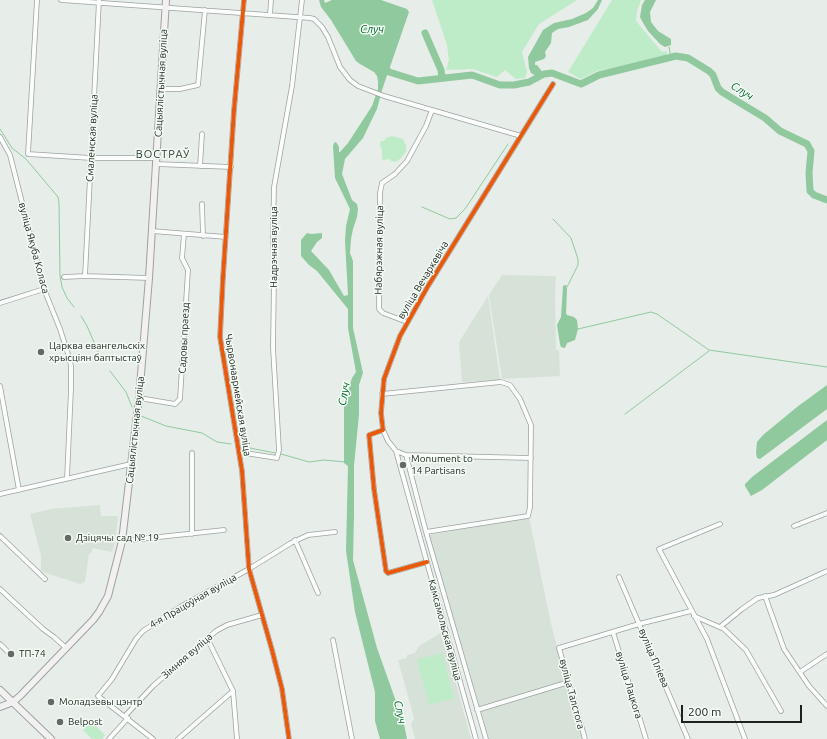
<!DOCTYPE html>
<html>
<head>
<meta charset="utf-8">
<style>
  body { margin:0 }
  #map { position:relative; width:827px; height:739px; overflow:hidden; background:#e7ede8; font-family:Ubuntu,sans-serif }
  canvas { display:block }
  .scale { position:absolute; left:681px; top:705px; width:121px; height:18px; box-sizing:border-box; border:2px solid #1e221f; border-top:0; padding-left:5px; font-size:12px; line-height:14px; white-space:nowrap; color:#1e221f; -webkit-text-stroke:3px #f2fcf4; paint-order:stroke }
</style>
</head>
<body>
<div id="map">
<canvas width="827" height="739"></canvas>
<div class="scale">200 m</div>
</div>
<script>
const ctx = document.querySelector('canvas').getContext('2d');
ctx.lineJoin = 'round';
function fillPath(path, color) {
  ctx.fillStyle = color;
  ctx.fill(path, 'evenodd');
}
function shape(rows) {
  const path = new Path2D();
  for (const r of rows) {
    path.moveTo(r[0], r[1]);
    for (let i = 2; i < r.length; i += 2) path.lineTo(r[i], r[i + 1]);
  }
  return path;
}
function strokePath(path, color, width, dash) {
  ctx.strokeStyle = color;
  ctx.lineWidth = width;
  ctx.lineCap = dash ? 'butt' : 'round';
  ctx.setLineDash(dash || []);
  ctx.stroke(path);
}
function drawText(font, color, halo, rows, align = 'center') {
  ctx.font = font + ' Ubuntu,sans-serif';
  ctx.lineWidth = 3;
  ctx.setLineDash([]);
  ctx.textBaseline = 'middle';
  ctx.strokeStyle = halo;
  ctx.fillStyle = color;
  for (const [text, x, y, turn = 0] of rows) {
    ctx.save();
    ctx.translate(x, y);
    ctx.rotate((+turn || 0) * Math.PI / 180);
    ctx.textAlign = isNaN(turn) ? turn : align;
    if (halo) ctx.strokeText(text, 0, 0);
    ctx.fillText(text, 0, 0);
    ctx.restore();
  }
}
fillPath(shape([
  [502,275,556,276,555,295,556,349,553,349,559,350,560,376,502,379,489,295],
  [488,296,500,380,462,382,459,342],
  [100,505,101,516,118,516,115,542,112,552,92,548,92,552,89,554,85,582,80,584,46,573,41,570,41,555,30,514,51,509],
  [529,517,551,624,582,739,489,739,429,535],
  [442,632,471,739,415,739,411,724,414,718,398,660,407,658,407,655,415,653,419,646]
]), '#d6e2d8');
fillPath(shape([
  [432,0,577,0,539,24,522,52,527,72,525,78,516,79,505,70,497,77,473,69,446,70,449,60,447,45],
  [612,0,641,0,637,11,636,21,662,52,667,51,667,57,597,71,581,79,568,72],
  [392,136,403,139,406,145,406,151,401,158,396,162,391,161,390,159,383,160,382,158,382,150,380,145,381,141,384,141,386,138],
  [442,653,454,698,429,705,417,660],
  [91,721,105,735,102,739,92,739,83,730]
]), '#beecc8');
fillPath(shape([
  [319,0,324,0,325,3,332,0,381,0,407,9,409,12,382,90,377,109,363,138,345,159,342,174,352,200,357,204,358,209,357,217,353,229,351,239,350,253,353,261,353,328,363,373,359,385,359,414,354,466,354,515,353,560,377,648,404,724,407,739,380,739,375,721,375,692,355,612,349,571,346,551,348,466,344,463,344,404,352,378,356,372,348,328,348,309,317,271,309,265,301,256,301,240,307,233,311,234,322,233,322,238,317,242,311,251,329,270,344,296,348,295,345,241,346,226,350,209,335,178,333,146,334,143,336,142,339,147,339,152,340,152,348,143,372,106,378,89,378,81,377,76,374,72,360,64,356,61,331,20,321,7],
  [598,0,602,0,598,9,588,20,569,27,558,29,552,33,551,43,545,52,546,56,544,59,535,62,535,65,537,65,544,74,538,77,531,73,529,68,528,57,543,30,554,23,572,19,586,13,593,8],
  [645,0,656,0,650,12,651,22,658,31,671,39,671,45,665,47,660,44,648,31,642,21,640,17,642,5],
  [565,285,566,285,567,289,566,313,567,315,574,317,577,320,578,329,575,340,567,343,565,348,561,347,560,344,557,325,561,317,563,286],
  [827,385,827,409,760,459,757,458,756,453,757,442,763,435,797,407],
  [827,420,827,440,762,490,751,496,745,486,745,484,752,477]
]), '#90c99e');
strokePath(shape([
  [669,47,671,58],
  [0,129,12,148,26,159,58,197,59,203,60,276,62,287,67,298,74,307],
  [422,207,450,219,456,218,465,209,508,144],
  [553,219,571,238,578,259,578,265,567,287],
  [81,316,87,326,101,358],
  [578,329,651,312,657,314,709,350,827,367],
  [110,371,126,392,132,407],
  [625,414,709,351],
  [141,416,166,426,202,433,217,442,231,444],
  [245,447,275,453],
  [281,454,309,462,324,460,345,462]
]), '#90c99e', 1);
strokePath(shape([
  [425,33,441,70,442,78],
  [383,65,389,72,418,81,472,75,500,85,514,85,529,82,544,74,552,73,581,84,599,75,676,56,688,58,709,71,713,75,718,88,722,92,765,118,780,131,807,144,811,151,809,173,810,191,814,195,827,200]
]), '#90c99e', 7);
const minor = shape([
  [37,0,28,154,91,158,156,158],
  [61,0,310,18,314,19,322,27,328,37,340,67,350,80,358,86,384,96,521,136],
  [244,0,234,110,223,277,220,337,242,471,249,569,272,650,282,689,289,739],
  [270,15,271,0],
  [160,89,180,89,198,85,205,10],
  [0,137,10,155,44,289,60,329,69,357,71,366,71,389,67,478],
  [156,164,231,167],
  [200,166,202,134],
  [202,204,203,236],
  [152,231,226,237],
  [85,276,99,0],
  [64,277,85,276,149,278],
  [0,303,44,289],
  [407,322,383,313,379,309,380,193,382,183,395,174,407,161,426,126,432,110],
  [0,386,19,490],
  [382,394,501,382,510,385,520,399,531,425,530,507,528,516,426,532],
  [139,398,175,404,180,399,188,270,182,258,184,234],
  [383,430,388,441,396,451,476,739],
  [396,451,406,455,531,458],
  [239,452,277,458,279,450,273,348,274,276,273,231,274,187,292,86,302,0],
  [406,455,426,532,486,739],
  [0,494,131,464],
  [720,524,659,549,707,639,745,739],
  [794,526,827,513],
  [192,534,192,453],
  [0,536,45,579],
  [295,540,318,593],
  [122,541,224,530],
  [427,562,388,573,386,571,374,489,369,435,383,430,381,413,384,379,400,336,428,286,553,84],
  [619,577,688,739],
  [0,589,43,629,54,637,66,648],
  [765,596,784,649,809,686,827,706],
  [694,616,724,629,746,650,781,711],
  [720,627,742,609,758,598,774,595,827,571],
  [613,632,646,739],
  [207,638,233,691,237,739],
  [333,640,352,739],
  [0,644,8,652],
  [800,672,827,654],
  [477,710,569,682],
  [125,716,153,686,216,631,227,625,262,615],
  [109,739,128,718],
  [153,739,98,696,112,679,136,639,143,631,180,607,249,569,291,543,308,535,335,532],
  [178,739,233,691],
  [585,739,559,648,639,624,691,611]
]);
const secondary = shape([
  [0,690,51,739],
  [0,707,13,702,20,696,93,620,99,612,108,596,122,541,139,398,149,278,166,0]
]);
strokePath(minor, '#9ea29f', 5.5);
strokePath(secondary, '#9ea29f', 8);
strokePath(minor, '#fbfcfc', 4);
strokePath(secondary, '#f2f0f1', 6);
strokePath(shape([
  [244,0,234,110,223,277,220,337,242,471,249,569,272,650,282,689,289,739],
  [427,562,388,573,386,571,374,489,369,435,383,430,381,413,384,379,400,336,428,286,553,84]
]), '#e8590c', 4);
for (const [x, y, r, color] of [
  [41,352,4,"#646965"],
  [403,465,4,"#646965"],
  [68,538,4,"#646965"],
  [11,654,4,"#646965"],
  [51,702,4,"#646965"],
  [60,722,4,"#646965"]
]) {
  const dot = new Path2D();
  dot.arc(x, y, r, 0, 2 * Math.PI);
  ctx.fillStyle = color;
  ctx.fill(dot);
  strokePath(dot, '#f2fcf4', 1.5);
}
drawText('10px', '#1e221f', '#f2fcf4', [
  ["Сацыялістычная вуліца",161,83,-87],
  ["Смаленская вуліца",92,138,-87],
  ["Надрэчная вуліца",274,247,-90],
  ["вуліца Якуба Коласа",34,248,75],
  ["Набярэжная вуліца",379,250,-89],
  ["вуліца Вечаркевіча",423,280,-59],
  ["Садовы праезд",184,338,-87],
  ["Чырвонаармейская вуліца",238,395,81],
  ["Сацыялістычная вуліца",135,430,-84],
  ["4-я Працоўная вуліца",193,601,-30],
  ["Камсамольская вуліца",445,630,75],
  ["Зімняя вуліца",187,656,-41],
  ["вуліца Пліева",654,658,67],
  ["вуліца Лацкога",629,685,73],
  ["вуліца Талстога",572,694,75]
]);
drawText('10px', '#1e221f', '#f2fcf4', [
  ["Царква евангельскіх",49,346],
  ["хрысціян баптыстаў",49,358],
  ["Monument to",411,459],
  ["14 Partisans",411,471],
  ["Дзіцячы сад № 19",76,538],
  ["ТП-74",19,654],
  ["Моладзевы цэнтр",59,702],
  ["Belpost",68,722]
], 'left');
drawText('italic 11px', '#03652d', '#f2fcf4', [
  ["Случ",372,29],
  ["Случ",742,91,32],
  ["Случ",344,394,-80],
  ["Случ",400,712,78]
]);
ctx.letterSpacing = '1px';
drawText('11px', '#2f3730', '#f2fcf4', [
  ["ВОСТРАЎ",163,154]
]);
ctx.letterSpacing = '0px';
</script>
</body>
</html>
